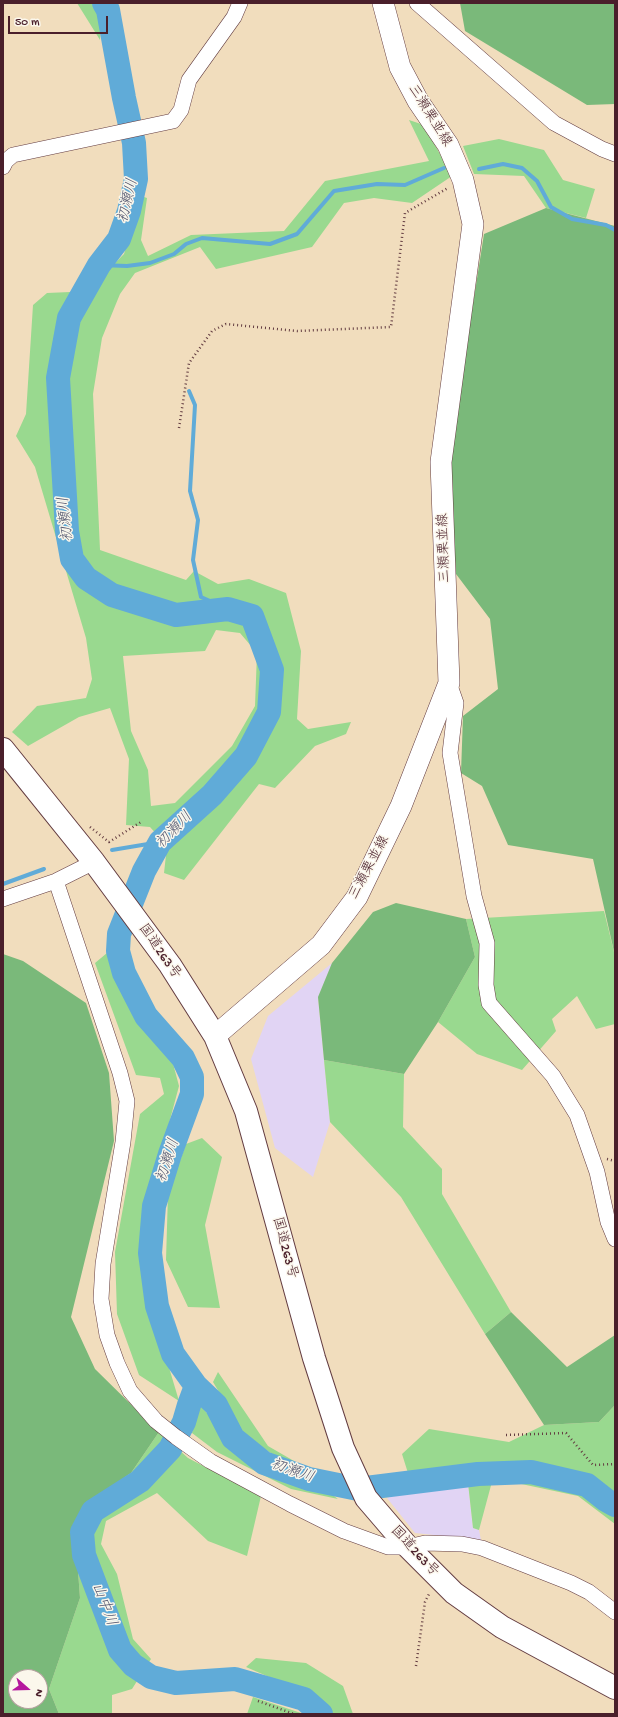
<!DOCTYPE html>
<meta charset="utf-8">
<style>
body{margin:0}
#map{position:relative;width:618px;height:1717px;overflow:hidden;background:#f1ddbd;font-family:"Gochi Hand",sans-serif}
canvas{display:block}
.frame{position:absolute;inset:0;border:4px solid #4a1f2b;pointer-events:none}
.north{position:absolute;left:8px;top:1669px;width:40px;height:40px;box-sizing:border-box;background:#fbf7ec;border:1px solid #b4a19f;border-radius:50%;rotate:110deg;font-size:11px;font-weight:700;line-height:16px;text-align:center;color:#4a1f2b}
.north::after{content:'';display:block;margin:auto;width:14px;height:18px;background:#b5179e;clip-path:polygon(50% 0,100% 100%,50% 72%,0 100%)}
.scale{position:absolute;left:8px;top:16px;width:100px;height:18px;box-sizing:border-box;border:2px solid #4a1f2b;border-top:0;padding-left:5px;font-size:12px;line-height:14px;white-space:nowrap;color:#4a1f2b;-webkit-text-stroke:3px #fbf7ec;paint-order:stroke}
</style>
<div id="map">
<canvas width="618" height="1717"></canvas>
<div class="frame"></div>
<div class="north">N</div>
<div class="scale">50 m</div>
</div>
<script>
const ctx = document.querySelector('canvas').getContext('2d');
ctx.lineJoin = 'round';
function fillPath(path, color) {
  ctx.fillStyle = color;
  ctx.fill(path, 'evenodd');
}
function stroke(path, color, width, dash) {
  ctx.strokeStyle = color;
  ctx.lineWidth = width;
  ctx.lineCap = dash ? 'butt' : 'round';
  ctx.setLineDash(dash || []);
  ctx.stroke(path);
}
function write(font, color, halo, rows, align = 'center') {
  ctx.font = font + ' "Gochi Hand","Klee One",sans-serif';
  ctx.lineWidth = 3;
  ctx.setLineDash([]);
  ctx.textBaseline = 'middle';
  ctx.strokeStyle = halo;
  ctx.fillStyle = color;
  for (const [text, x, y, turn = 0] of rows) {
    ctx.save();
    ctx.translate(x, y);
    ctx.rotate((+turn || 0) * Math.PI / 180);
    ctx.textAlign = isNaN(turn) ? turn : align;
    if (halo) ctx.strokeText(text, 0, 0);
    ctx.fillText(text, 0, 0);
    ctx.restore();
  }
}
const built = new Path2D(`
 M 332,963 L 318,998 L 330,1122 L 313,1177 L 275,1148 L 251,1059 L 268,1016 Z
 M 468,1483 L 473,1528 L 479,1530 L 481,1540 L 415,1533 L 387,1498 L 413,1489 Z`);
const green = new Path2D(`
 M 77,3 L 97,3 L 102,12 L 100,40 Z
 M 409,120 L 424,125 L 452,176 L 412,203 L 374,198 L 344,203 L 312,247 L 216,269 L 200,247 L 135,273 L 120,294 L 102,338 L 93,394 L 100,550 L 186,580 L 194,571 L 218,584 L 249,579 L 286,593 L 301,651 L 297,719 L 308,729 L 351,722 L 346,734 L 315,746 L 275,788 L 259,784 L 184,880 L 164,873 L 167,846 L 150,827 L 126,825 L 129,759 L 110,708 L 79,717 L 28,746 L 12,732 L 37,706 L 86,698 L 92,679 L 86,638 L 35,467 L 16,436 L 26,414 L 33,305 L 47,293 L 70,292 L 90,298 L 104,274 L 124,254 L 141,196 L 147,198 L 141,240 L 148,256 L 191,235 L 284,231 L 325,181 L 429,161 ZM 216,630 L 240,633 L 257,653 L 255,706 L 232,746 L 175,803 L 151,806 L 148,770 L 131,731 L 123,656 L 205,651 Z
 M 499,139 L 544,150 L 563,180 L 595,189 L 586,218 L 546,208 L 524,176 L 474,174 L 463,146 Z
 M 604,911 L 615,956 L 615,1024 L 596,1029 L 577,996 L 552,1019 L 556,1031 L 522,1070 L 477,1054 L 438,1022 L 475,957 L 466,919 Z
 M 107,953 L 137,1019 L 171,1056 L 179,1086 L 147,1206 L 145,1287 L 179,1401 L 139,1375 L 117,1314 L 115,1252 L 140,1114 L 164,1094 L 160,1078 L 136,1075 L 95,963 Z
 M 324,1060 L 404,1074 L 403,1127 L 442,1169 L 442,1194 L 511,1312 L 485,1334 L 401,1197 L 330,1122 Z
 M 202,1138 L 222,1157 L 205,1225 L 220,1308 L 188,1307 L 166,1260 L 168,1194 L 186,1144 Z
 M 218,1372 L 268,1446 L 294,1461 L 291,1466 L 246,1437 L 213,1382 Z
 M 198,1402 L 241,1455 L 290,1482 L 326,1490 L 338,1499 L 291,1489 L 217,1452 L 192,1433 Z
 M 615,1405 L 615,1524 L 578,1496 L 493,1478 L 479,1530 L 473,1528 L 468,1483 L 413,1489 L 402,1454 L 429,1429 L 509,1442 L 544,1425 L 599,1422 Z
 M 159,1432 L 188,1458 L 261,1496 L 247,1556 L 208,1541 L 157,1493 L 106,1521 L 101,1544 L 117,1574 L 133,1639 L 151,1659 L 132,1689 L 112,1695 L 112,1714 L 59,1714 L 49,1689 L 80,1598 L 75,1530 L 88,1503 L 131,1473 Z
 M 256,1658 L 306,1663 L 343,1686 L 353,1714 L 328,1714 L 306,1693 L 246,1667 Z
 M 253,1697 L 304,1714 L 247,1714 Z`);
const forest = new Path2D(`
 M 460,3 L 615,3 L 615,104 L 587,105 L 465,31 Z
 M 546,208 L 615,226 L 615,956 L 593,859 L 508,845 L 482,786 L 461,773 L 463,716 L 498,689 L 490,619 L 456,574 L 448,463 L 484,234 Z
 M 396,903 L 466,919 L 475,957 L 438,1022 L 404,1074 L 324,1060 L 318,997 L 332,963 L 373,912 Z
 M 3,954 L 23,961 L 86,1003 L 109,1073 L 114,1141 L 71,1317 L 95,1369 L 159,1432 L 131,1473 L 88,1503 L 75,1530 L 80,1598 L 49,1689 L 59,1714 L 3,1714 ZM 16,1677 L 40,1677 L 40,1701 L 16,1701 Z
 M 511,1312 L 567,1367 L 615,1335 L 615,1405 L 599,1422 L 544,1425 L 485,1334 Z`);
const stream = new Path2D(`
 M 479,169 L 503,164 L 522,168 L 537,181 L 551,207 L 572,219 L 606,225 L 615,230
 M 99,265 L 127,266 L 150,263 L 174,254 L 186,244 L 202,238 L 270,244 L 297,234 L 334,191 L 377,184 L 405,185 L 444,168
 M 189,391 L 195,405 L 190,491 L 198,520 L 193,560 L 201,597 L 228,609
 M 112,850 L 160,842
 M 3,884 L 44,869`);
const river = new Path2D(`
 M 104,3 L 108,10 L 124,98 L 134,143 L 136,179 L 129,211 L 119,239 L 99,265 L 69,318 L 58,378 L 67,531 L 72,559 L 86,578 L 112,595 L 176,615 L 228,609 L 252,616 L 272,670 L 269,712 L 246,756 L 212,795 L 160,842 L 144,871 L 119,934 L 118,951 L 124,973 L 146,1016 L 183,1058 L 192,1077 L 192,1094 L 170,1154 L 154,1206 L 150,1253 L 157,1306 L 173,1354 L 196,1386 L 216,1405 L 233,1438 L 264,1463 L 309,1479 L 358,1489 L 478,1474 L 531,1472 L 587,1485 L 606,1500 L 615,1505
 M 196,1386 L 189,1405 L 184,1422 L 170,1449 L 140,1481 L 93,1511 L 82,1532 L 84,1555 L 120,1650 L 133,1665 L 151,1677 L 176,1683 L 235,1679 L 304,1699 L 321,1714`);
const path = new Path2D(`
 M 179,428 L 189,363 L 212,331 L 226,324 L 297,331 L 391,327 L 405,213 L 448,188
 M 90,827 L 109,842 L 141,822
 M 607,1159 L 615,1161
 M 506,1435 L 566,1433 L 593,1465 L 615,1464
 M 416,1666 L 425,1602 L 430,1592
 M 258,1701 L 294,1714`);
const street = new Path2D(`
 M 417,3 L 554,123 L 602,149 L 615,154
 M 3,167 L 6,161 L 13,155 L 173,121 L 181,110 L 189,80 L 234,17 L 240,3
 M 449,683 L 456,703 L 450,753 L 474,896 L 487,943 L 486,985 L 489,1003 L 553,1076 L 577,1115 L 597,1172 L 608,1222 L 615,1239
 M 56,881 L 120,1073 L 127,1101 L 123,1142 L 103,1264 L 101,1299 L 107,1335 L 117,1363 L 130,1391 L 156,1421 L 176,1437 L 210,1461 L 290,1504 L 344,1531 L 388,1547 L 408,1547 L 425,1543 L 462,1544 L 482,1548 L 571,1583 L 589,1592 L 615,1612
 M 3,899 L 56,881 L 94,862`);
const secondary = new Path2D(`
 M 215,1036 L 321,945 L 357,897 L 401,806 L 449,683 L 441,462 L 473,224 L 463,180 L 448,145 L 418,101 L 400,67 L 383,3`);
const highway = new Path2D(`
 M 3,749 L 94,862 L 170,965 L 215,1036 L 246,1111 L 314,1358 L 343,1448 L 366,1498 L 408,1547 L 454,1593 L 502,1627 L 615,1688`);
const streetNames = [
 ["三瀬栗並線",429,116,58],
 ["三瀬栗並線",445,548,-92],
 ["三瀬栗並線",370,868,-62],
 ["国道263号",159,952,55],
 ["国道263号",284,1248,75],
 ["国道263号",414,1552,47]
];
const waterNames = [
 ["初瀬川",129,201,-77],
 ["初瀬川",67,519,-96],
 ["初瀬川",175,831,-46],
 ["初瀬川",169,1161,-72],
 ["初瀬川",292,1472,19],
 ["山中川",103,1605,69]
];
fillPath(built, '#e1d4f4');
fillPath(green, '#99d98f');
fillPath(forest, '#7ab97a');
stroke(stream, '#60abd8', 4);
stroke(river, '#60abd8', 24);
stroke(street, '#633c41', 16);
stroke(secondary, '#633c41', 22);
stroke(highway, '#633c41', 24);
stroke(path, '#633c41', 2.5, [1, 3]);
stroke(street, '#fff', 15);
stroke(secondary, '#fff', 21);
stroke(highway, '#fff', 22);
write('14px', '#4a1f2b', '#fbf7ec', streetNames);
write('italic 15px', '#535770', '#fbf7ec', waterNames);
</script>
